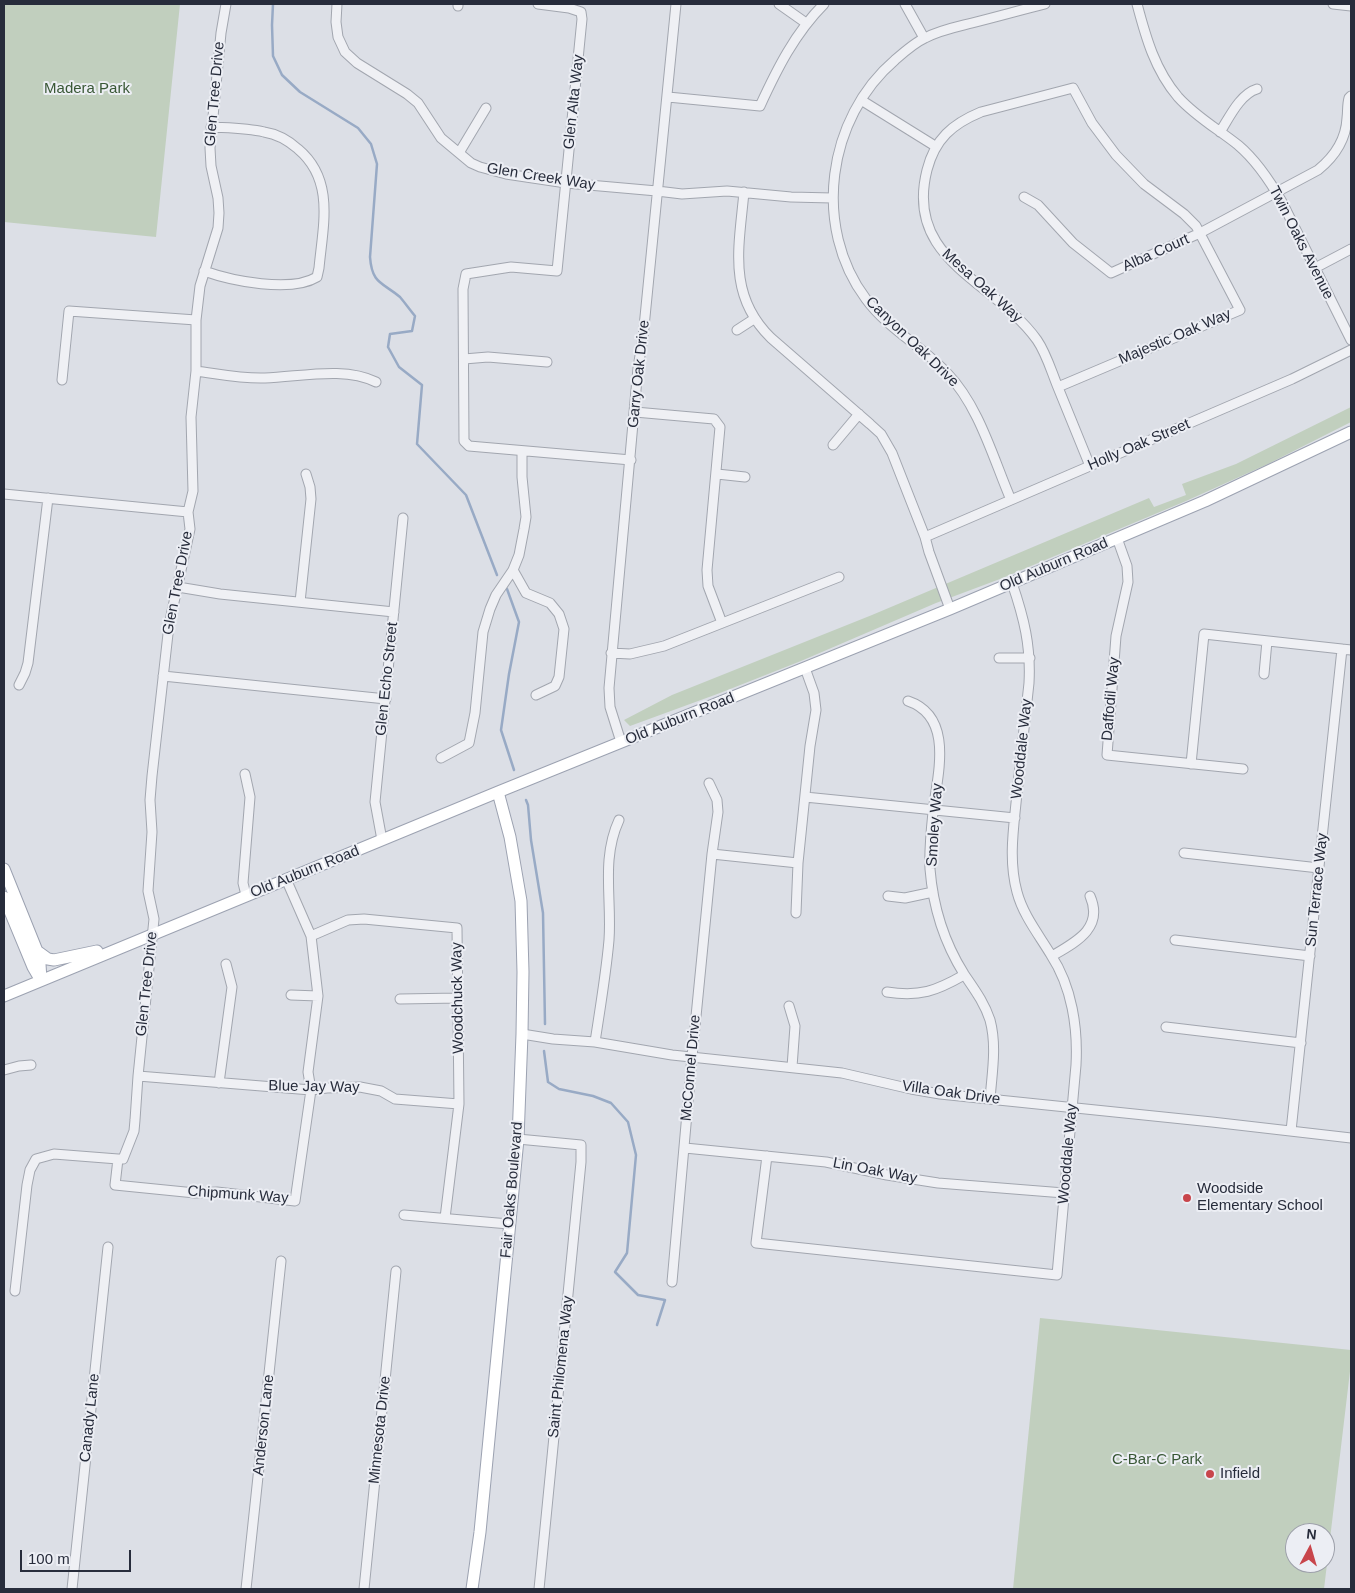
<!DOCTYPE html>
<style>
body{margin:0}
#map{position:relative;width:1355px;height:1593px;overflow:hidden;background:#dcdfe6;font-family:Arial,sans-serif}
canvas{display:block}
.frame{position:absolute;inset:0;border:5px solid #272c3b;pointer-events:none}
.north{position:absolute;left:1285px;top:1523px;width:50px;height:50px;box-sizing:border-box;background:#eceef4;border:1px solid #9da0aa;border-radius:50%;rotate:6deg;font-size:14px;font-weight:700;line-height:20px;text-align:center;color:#272c3b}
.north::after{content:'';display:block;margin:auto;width:18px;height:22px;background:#c8454b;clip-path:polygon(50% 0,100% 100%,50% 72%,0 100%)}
.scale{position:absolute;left:20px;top:1550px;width:111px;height:22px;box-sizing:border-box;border:2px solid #272c3b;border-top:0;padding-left:6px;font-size:15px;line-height:18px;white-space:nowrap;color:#272c3b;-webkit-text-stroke:4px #eceef4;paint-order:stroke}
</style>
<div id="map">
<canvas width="1355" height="1593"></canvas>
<div class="frame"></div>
<div class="north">N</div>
<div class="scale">100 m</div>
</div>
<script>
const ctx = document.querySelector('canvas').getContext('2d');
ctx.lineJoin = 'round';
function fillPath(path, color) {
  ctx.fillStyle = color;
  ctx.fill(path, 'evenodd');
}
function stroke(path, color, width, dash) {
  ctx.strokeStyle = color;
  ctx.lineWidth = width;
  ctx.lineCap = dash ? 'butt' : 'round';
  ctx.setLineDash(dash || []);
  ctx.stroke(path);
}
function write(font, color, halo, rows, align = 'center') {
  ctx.font = font + ' Arial,sans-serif';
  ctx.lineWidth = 4;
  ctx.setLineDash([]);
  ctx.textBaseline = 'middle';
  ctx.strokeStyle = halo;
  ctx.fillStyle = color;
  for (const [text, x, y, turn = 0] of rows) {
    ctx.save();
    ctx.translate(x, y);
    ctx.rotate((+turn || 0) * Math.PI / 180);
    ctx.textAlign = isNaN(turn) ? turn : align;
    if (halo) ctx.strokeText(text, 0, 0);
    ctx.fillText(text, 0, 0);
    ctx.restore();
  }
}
const green = new Path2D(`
 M 4,4 L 180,4 L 156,237 L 4,222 Z
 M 1351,407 L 1351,422 L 1268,464 L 1186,501 L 1000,579 L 936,603 L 801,661 L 720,693 L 630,726 L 624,720 L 672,695 L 872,615 L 1149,498 L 1154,507 L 1186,495 L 1182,484 L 1236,464 Z
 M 1040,1318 L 1351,1350 L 1351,1363 L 1324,1589 L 1013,1589 ZM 1295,1533 L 1325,1533 L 1325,1563 L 1295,1563 Z`);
const stream = new Path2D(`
 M 273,4 L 272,25 L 273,56 L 282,75 L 300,92 L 358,128 L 371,144 L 377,164 L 370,257 C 372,284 382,282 400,297 C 405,303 410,310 415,316 L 412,331 L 390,334 L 388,347 L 399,367 L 422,385 L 417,444 L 466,495 L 497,575
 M 507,589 L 519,622 L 509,674 L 501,730 L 514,770
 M 526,800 L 528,805 L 531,840 L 543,913 L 545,1024
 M 544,1051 L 548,1082 L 559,1089 L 593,1096 L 611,1103 L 628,1122 L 636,1155 L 627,1253 L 615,1272 L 638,1295 L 665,1300 L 657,1325`);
const minor = new Path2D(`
 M 337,4 L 336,22 L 338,37 L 345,52 L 357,63 L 407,94 L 418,103 L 441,138 L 471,163 L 480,167 L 506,174 L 566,183 L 657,191 L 682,194 L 727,191 L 791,197 L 832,198
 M 538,4 L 569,8 L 581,12 L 582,19 L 557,271 L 511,267 L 466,274 L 463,289 L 464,441 L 469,446 L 631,460
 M 779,4 L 806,23
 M 905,4 L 924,38
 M 1137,4 C 1146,38 1155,70 1178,97 C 1196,117 1218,129 1238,145 C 1257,161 1270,181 1282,202 L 1351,340
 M 1333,4 L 1351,6
 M 458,6 L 458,4
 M 668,97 L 760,106 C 777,69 795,33 824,4
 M 861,100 L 935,146
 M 1220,132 C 1229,118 1240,94 1257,89
 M 459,153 L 486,108
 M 744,192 C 739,247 727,295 771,338 L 870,424 L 881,434 L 892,453 L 925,537 L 929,552 L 950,609
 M 1024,197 L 1038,205 L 1073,243 L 1111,273 L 1200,233 L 1318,170 C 1334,157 1346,139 1347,118 C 1348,111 1347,105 1349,98 L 1351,96
 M 1315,268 L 1351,249
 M 204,271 C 232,281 291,293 317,277 L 319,268 C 323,225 335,180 298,149 C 289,141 277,134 264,132 C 247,128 228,128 211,127
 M 737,330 L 754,319
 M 464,359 L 488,357 L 547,362
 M 196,371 C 219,374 242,379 265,378 C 300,377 344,366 376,382
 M 62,380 L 69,311 L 196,320
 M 1058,387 L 1240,310 L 1196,226 L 1184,214 L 1144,184 L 1116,155 L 1092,123 L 1073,88 L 981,112 C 952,124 935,139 927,170 C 904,261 994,280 1037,340 C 1046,353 1051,370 1057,385 C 1068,412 1079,439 1090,466
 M 635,412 L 714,419 L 720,427 L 707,570 L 708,586 L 722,623
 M 833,445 L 859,414
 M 717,474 L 745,477
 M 4,494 L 188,512
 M 1011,500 C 993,458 979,406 947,373 C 922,346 888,329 866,299 C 812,227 827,118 895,60 C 904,52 914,43 925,38 C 940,30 956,27 972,23 C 996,17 1021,10 1045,4
 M 925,537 L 1292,379 L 1351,350
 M 1117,538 L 1127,566 L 1128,582 L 1116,636 L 1107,755 L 1243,769
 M 513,570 L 526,593 L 550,603 L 559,614 L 564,629 L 559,677 L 555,686 L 536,695
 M 178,587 L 220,594 L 394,612
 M 300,602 L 311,499 L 310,487 L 306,474
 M 611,653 L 630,654 L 664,646 L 839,577
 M 999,658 L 1030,658
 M 1264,674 L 1267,641
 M 163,676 L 386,699
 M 19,685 L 25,673 L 28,663 L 48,498
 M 908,701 C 955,717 937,776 933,812 C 931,831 929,850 930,869 C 933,907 944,942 964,974 C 974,989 984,1002 990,1020 C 997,1046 992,1073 990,1099
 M 621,742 L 610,707 L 609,688 L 638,368 L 643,337 L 676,4
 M 441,758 L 469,743 L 475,713 L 483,632 L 490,609 L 496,595 L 513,570 L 519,555 L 524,529 L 526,517 L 522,477 L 522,451
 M 1191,764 L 1204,634 L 1351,650
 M 245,774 L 250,797 L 243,883 L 246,895
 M 805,797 L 1015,818
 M 382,840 L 375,802 L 403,518
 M 1184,853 L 1319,868
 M 712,854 L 798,863
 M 888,896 L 905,898 L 933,892
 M 796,913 L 798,863 L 810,746 L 816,710 L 814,693 L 805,668
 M 311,936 L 348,920 L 364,919 L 457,928 L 459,1104 L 445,1218
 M 1175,940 L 1310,956
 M 1052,956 C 1076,942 1104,928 1090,896
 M 887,992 C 920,997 936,991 964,975
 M 291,995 L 318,996
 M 400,999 L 458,998
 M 789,1006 L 795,1026 L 792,1067
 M 1166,1027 L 1301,1043
 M 522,1034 L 553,1039 L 595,1042 L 672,1055 L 842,1073 L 911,1089 L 940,1094 L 1212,1122 L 1351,1138
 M 595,1042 C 600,1009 606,974 609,940 C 612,899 601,859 619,820
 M 4,1070 L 19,1066 L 31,1065
 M 138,1076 L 311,1090 L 327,1088 L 360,1087 L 381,1091 L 395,1099 L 459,1104
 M 219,1083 L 232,987 L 226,964
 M 1291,1131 L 1342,649
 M 518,1139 L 581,1145 L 581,1162 L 539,1589
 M 685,1148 L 826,1162 L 887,1175 L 938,1183 L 1064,1193
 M 767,1156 L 756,1243 L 1057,1275 L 1076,1065 C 1078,1028 1072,987 1051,955 C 1039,935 1023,915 1017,892 C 1008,859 1014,826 1017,793 C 1021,756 1025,719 1029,683 C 1031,646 1024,618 1012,583
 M 118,1159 L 123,1159 L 134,1131 L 135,1120 L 138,1076 L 154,919 L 148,891 L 152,832 L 150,800 L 152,776 L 169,625 L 190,529 L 188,512 L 193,491 L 191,417 L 196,371 L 196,320 L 200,286 L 218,228 L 219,213 L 218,198 L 211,166 L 210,148 L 221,33 L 226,4
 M 118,1159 L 115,1185 L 195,1193 L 217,1192 L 295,1201 L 311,1090 L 308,1072 L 318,996 L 311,936 L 286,879
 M 404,1215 L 509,1224
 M 672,1282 L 692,1057 L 712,854 L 718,812 L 717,800 L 709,783
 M 15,1291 L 27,1185 L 30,1170 L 36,1159 L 54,1154 L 118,1159
 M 72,1589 L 108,1247
 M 246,1589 L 281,1261
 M 364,1589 L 396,1271`);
const major = new Path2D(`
 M 4,869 L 37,951 L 40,964 L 41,980
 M 4,897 L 33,967 L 40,979
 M 37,951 L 48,959 L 54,960 L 97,951
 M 4,996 L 498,792 L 950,609 L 1205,501 L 1351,432
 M 472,1589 L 480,1532 L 518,1139 L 522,1034 L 523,972 L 521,901 L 510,837 L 498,792`);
const markers = [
 [1187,1198,5,"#c8454b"],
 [1210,1474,5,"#c8454b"]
];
const parkNames = [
 ["Madera Park",87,89],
 ["C-Bar-C Park",1157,1460]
];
const streetNames = [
 ["Glen Tree Drive",215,94,-85],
 ["Glen Alta Way",574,102,-84],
 ["Glen Creek Way",541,177,9],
 ["Twin Oaks Avenue",1301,243,63],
 ["Alba Court",1156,253,-24],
 ["Mesa Oak Way",982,286,42],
 ["Majestic Oak Way",1175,337,-23],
 ["Canyon Oak Drive",912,342,44],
 ["Garry Oak Drive",639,374,-84],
 ["Holly Oak Street",1139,445,-23],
 ["Old Auburn Road",1054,565,-23],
 ["Glen Tree Drive",178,583,-79],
 ["Glen Echo Street",387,679,-84],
 ["Daffodil Way",1111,699,-85],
 ["Old Auburn Road",680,719,-22],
 ["Wooddale Way",1022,749,-84],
 ["Smoley Way",935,825,-86],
 ["Old Auburn Road",305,872,-22],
 ["Sun Terrace Way",1317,890,-84],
 ["Glen Tree Drive",147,984,-84],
 ["Woodchuck Way",458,998,-91],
 ["McConnel Drive",691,1068,-85],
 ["Blue Jay Way",314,1087,1],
 ["Villa Oak Drive",951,1093,8],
 ["Wooddale Way",1068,1154,-85],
 ["Lin Oak Way",875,1171,11],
 ["Fair Oaks Boulevard",512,1190,-85],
 ["Chipmunk Way",238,1195,4],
 ["Saint Philomena Way",561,1367,-84],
 ["Canady Lane",90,1418,-84],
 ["Anderson Lane",264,1425,-84],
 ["Minnesota Drive",380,1430,-84]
];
const poiNames = [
 ["Woodside",1197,1189],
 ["Elementary School",1197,1206],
 ["Infield",1220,1474]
];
fillPath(green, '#c1cfbe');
stroke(stream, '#98aac5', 2.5);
stroke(minor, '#a2a6af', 11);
stroke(major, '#9ca2b1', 13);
stroke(minor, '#eff0f4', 9);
stroke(major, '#fff', 11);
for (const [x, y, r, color] of markers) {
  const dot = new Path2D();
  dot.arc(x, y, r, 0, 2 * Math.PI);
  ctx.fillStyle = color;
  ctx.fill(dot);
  stroke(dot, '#eceef4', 2);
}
write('15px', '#385735', '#eceef4', parkNames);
write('15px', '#272c3b', '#eceef4', streetNames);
write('15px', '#272c3b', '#eceef4', poiNames, 'left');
</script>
